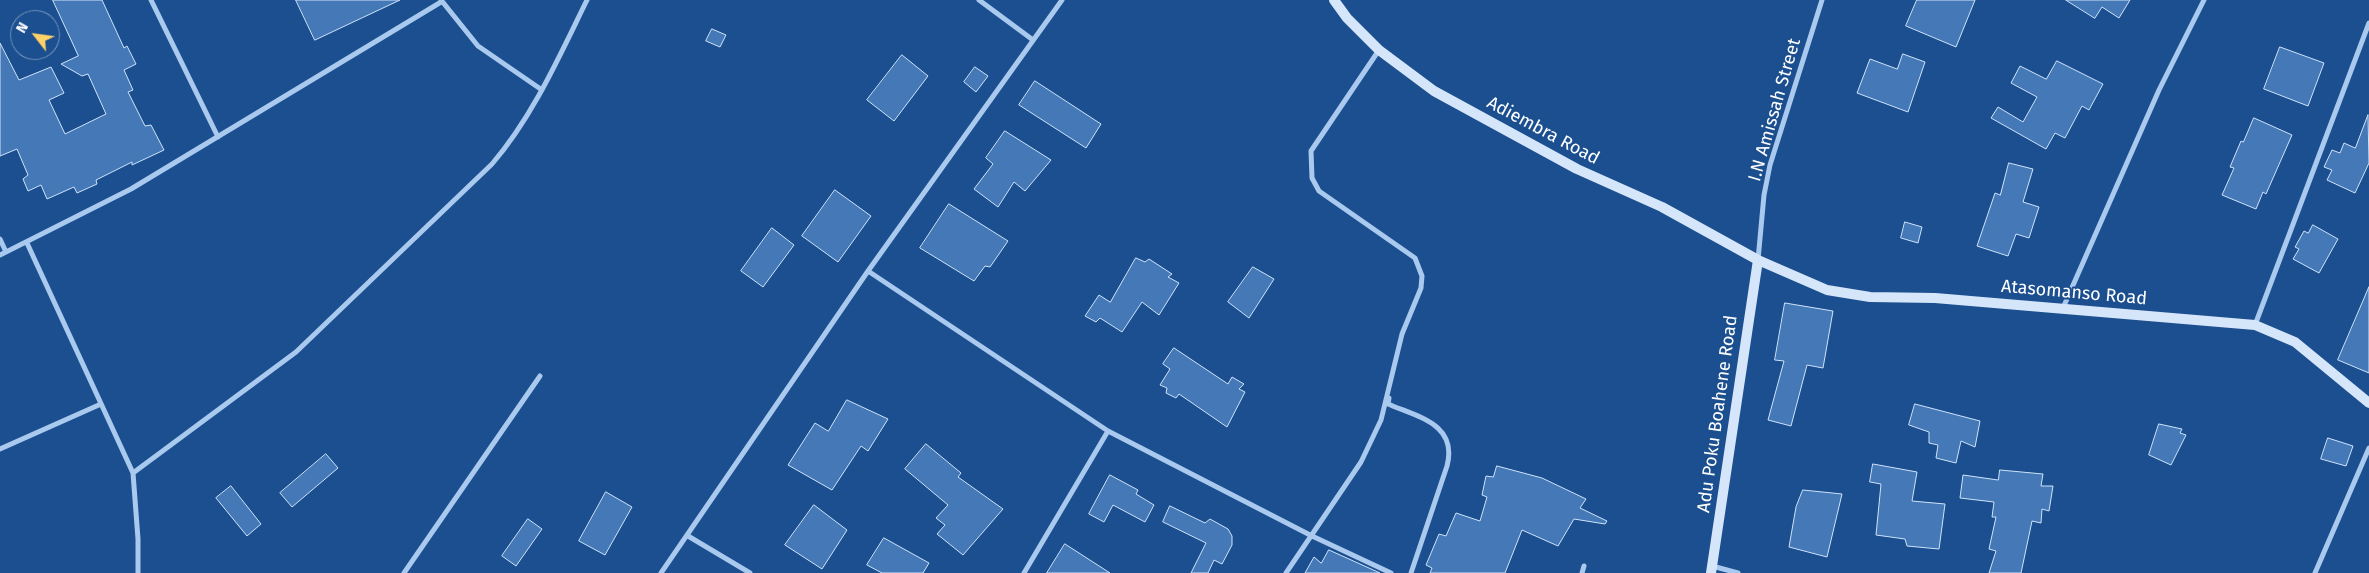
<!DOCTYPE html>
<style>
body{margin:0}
#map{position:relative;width:2369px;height:573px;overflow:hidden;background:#1b4f8f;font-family:"Fira Sans",sans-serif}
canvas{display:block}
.north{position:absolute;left:10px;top:10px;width:50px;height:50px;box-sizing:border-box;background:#1b4f8f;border:1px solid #7695bc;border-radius:50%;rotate:300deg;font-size:14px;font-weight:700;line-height:20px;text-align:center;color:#fff}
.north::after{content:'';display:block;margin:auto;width:18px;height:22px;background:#ffd166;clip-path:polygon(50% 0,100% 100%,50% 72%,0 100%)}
</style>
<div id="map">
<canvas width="2369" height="573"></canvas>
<div class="north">N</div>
</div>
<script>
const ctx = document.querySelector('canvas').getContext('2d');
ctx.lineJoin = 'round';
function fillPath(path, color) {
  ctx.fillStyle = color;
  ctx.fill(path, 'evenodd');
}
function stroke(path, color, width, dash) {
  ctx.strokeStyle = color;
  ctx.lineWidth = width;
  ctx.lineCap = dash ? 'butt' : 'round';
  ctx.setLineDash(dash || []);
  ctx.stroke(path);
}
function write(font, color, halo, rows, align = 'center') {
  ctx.font = font + ' "Fira Sans",sans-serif';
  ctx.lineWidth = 4;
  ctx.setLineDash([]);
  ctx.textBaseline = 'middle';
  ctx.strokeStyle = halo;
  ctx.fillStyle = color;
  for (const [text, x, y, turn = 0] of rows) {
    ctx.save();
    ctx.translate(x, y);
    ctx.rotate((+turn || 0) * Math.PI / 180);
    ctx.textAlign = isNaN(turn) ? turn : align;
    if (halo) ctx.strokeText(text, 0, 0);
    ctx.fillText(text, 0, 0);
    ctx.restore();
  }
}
const building = new Path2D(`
 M 53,0 L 102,0 L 124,48 L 127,46 L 136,64 L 124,70 L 133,90 L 128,92 L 145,126 L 151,125 L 164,150 L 132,165 L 132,162 L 96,180 L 97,184 L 77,193 L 74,187 L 47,199 L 41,185 L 28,191 L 23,179 L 28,175 L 17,149 L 0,156 L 0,43 L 19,80 L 51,67 L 64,93 L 49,100 L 65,134 L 106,114 L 88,74 L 82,76 L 61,64 L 78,56 Z
 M 296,0 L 400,0 L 315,40 Z
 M 1917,0 L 1975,0 L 1956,47 L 1906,26 Z
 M 2066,0 L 2130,0 L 2119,18 L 2102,7 L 2095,18 Z
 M 712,29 L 726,35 L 720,47 L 706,41 Z
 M 2280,47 L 2324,63 L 2308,106 L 2264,89 Z
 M 1903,54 L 1925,62 L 1908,112 L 1857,93 L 1870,59 L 1897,69 Z
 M 902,55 L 928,76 L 894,121 L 867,100 Z
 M 2057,61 L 2103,84 L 2089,110 L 2082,106 L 2065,138 L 2055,133 L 2046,149 L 1991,118 L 1998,107 L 2023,122 L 2037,97 L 2011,83 L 2020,66 L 2046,79 Z
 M 975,67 L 988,76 L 976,92 L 964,82 Z
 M 1035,81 L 1101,124 L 1086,148 L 1019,105 Z
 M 2368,115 L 2369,163 L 2355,193 L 2327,180 L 2332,170 L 2324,167 L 2332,150 L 2340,153 L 2344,143 L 2355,148 Z
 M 2254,118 L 2292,135 L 2266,194 L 2263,192 L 2256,209 L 2222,195 L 2234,168 L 2230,167 L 2241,141 L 2243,142 Z
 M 1005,131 L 1051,160 L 1025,191 L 1014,182 L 998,207 L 974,189 L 993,164 L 986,158 Z
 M 2009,163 L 2033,169 L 2023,202 L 2039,207 L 2029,238 L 2016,234 L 2008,256 L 1977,246 L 1995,193 L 2000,195 Z
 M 835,190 L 871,216 L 838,262 L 802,236 Z
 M 949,204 L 1008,241 L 990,267 L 985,266 L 974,281 L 920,248 Z
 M 1905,222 L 1922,227 L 1918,243 L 1901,238 Z
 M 2313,225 L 2338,239 L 2319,273 L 2293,259 L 2299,249 L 2295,247 L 2304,231 L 2308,233 Z
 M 772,228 L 794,245 L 763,287 L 741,271 Z
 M 1136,258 L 1145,262 L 1149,259 L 1172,274 L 1168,277 L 1179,283 L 1159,315 L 1142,302 L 1122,332 L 1100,318 L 1096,322 L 1085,316 L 1099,295 L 1110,302 Z
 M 1253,267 L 1274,279 L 1249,318 L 1228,302 Z
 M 2369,287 L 2369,373 L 2338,360 Z
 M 1785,303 L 1833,311 L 1823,368 L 1807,365 L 1791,426 L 1768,420 L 1784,361 L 1775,360 Z
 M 1174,348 L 1228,384 L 1232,377 L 1244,384 L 1239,389 L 1245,392 L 1227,427 L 1179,394 L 1176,398 L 1166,393 L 1167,388 L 1160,385 L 1170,369 L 1163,364 Z
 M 847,400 L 888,419 L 868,451 L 861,446 L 832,490 L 788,465 L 815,423 L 828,431 Z
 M 1915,404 L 1980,421 L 1975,447 L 1961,441 L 1956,463 L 1936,458 L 1938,445 L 1929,443 L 1929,432 L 1909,425 Z
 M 2159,424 L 2182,429 L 2180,433 L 2186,435 L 2171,465 L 2149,455 Z
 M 2328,438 L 2353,446 L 2346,466 L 2321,459 Z
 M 926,444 L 961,473 L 958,477 L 1003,509 L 963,555 L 937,534 L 945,525 L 936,518 L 948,505 L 905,469 Z
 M 326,454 L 338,468 L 292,507 L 280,493 Z
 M 1873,464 L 1917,472 L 1912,501 L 1945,504 L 1939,549 L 1907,546 L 1905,539 L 1876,535 L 1881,484 L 1870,482 Z
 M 1497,466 L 1542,478 L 1586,499 L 1580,508 L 1607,521 L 1605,524 L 1574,519 L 1558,546 L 1522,530 L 1505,573 L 1430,573 L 1432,568 L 1426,565 L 1439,534 L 1446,536 L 1456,513 L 1480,521 L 1487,497 L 1482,495 L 1486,476 L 1493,477 Z
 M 2000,470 L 2043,474 L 2041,486 L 2053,486 L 2049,511 L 2042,509 L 2041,523 L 2032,521 L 2021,573 L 1989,573 L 1996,551 L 1989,549 L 1996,517 L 1992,517 L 1994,502 L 1960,498 L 1963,475 L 1998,480 Z
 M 1110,475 L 1138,490 L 1136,494 L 1154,505 L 1145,522 L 1113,505 L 1104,522 L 1089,514 Z
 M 231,486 L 261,524 L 247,536 L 216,498 Z
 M 1803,490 L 1842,494 L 1827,557 L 1789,547 L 1796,507 Z
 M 606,492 L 632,507 L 605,555 L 579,541 Z
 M 814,505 L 847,530 L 822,569 L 785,545 Z
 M 1170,506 L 1205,523 L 1210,519 L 1228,529 L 1232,536 L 1232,545 L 1222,564 L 1214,560 L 1208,573 L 1191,573 L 1206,543 L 1163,522 Z
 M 528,519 L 542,529 L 516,566 L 502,556 Z
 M 884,538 L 929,563 L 923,573 L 882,573 L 867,565 Z
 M 1065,544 L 1110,573 L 1047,573 Z
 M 1329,550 L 1380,573 L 1305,573 L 1314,557 L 1321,563 Z`);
const street = new Path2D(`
 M 151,0 L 218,137
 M 441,0 L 478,46 L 542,90
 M 979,0 L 1033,40
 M 0,239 L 6,252
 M 27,243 L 133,473 L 138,539 L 138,573
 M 0,255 L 131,189 L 441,2
 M 1758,260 L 1764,195 L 1770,165 L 1822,0
 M 868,271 L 1108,431 L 1312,536 L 1391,573
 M 2063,308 L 2159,90 L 2204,0
 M 2255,325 L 2369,23
 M 1389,398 L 1388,404 C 1418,417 1458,424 1447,466 L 1411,573
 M 0,449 L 101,404
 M 133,473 L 296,352 L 492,164 C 533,116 559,57 587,0
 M 688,536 L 750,573
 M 1712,566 L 1738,573
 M 404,573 L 540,376
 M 661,573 L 868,271 L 1062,0
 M 1024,573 L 1108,431
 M 1286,573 L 1361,462 L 1381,420 L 1402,334 L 1421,288 L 1422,276 L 1415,258 L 1319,191 L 1312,178 L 1311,151 L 1379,50
 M 1582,573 L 1584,566
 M 2315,573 L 2369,448`);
const secondary = new Path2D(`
 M 1334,0 L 1347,18 L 1379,50 L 1434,91 L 1577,169 L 1662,207 L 1758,260 L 1827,290 L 1870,297 L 1935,298 L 2255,325 L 2295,342 L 2369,403
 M 1711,573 L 1758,260`);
const streetNames = [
 ["I.N Amissah Street",1775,110,-74],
 ["Adiembra Road",1543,131,28],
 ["Atasomanso Road",2074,293,5],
 ["Adu Poku Boahene Road",1718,414,-82]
];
fillPath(building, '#4478b7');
stroke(building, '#cfe3fa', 1);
stroke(street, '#a9c9ee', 5);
stroke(secondary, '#d6e6fa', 10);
write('18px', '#fff', '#1b4f8f', streetNames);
</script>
